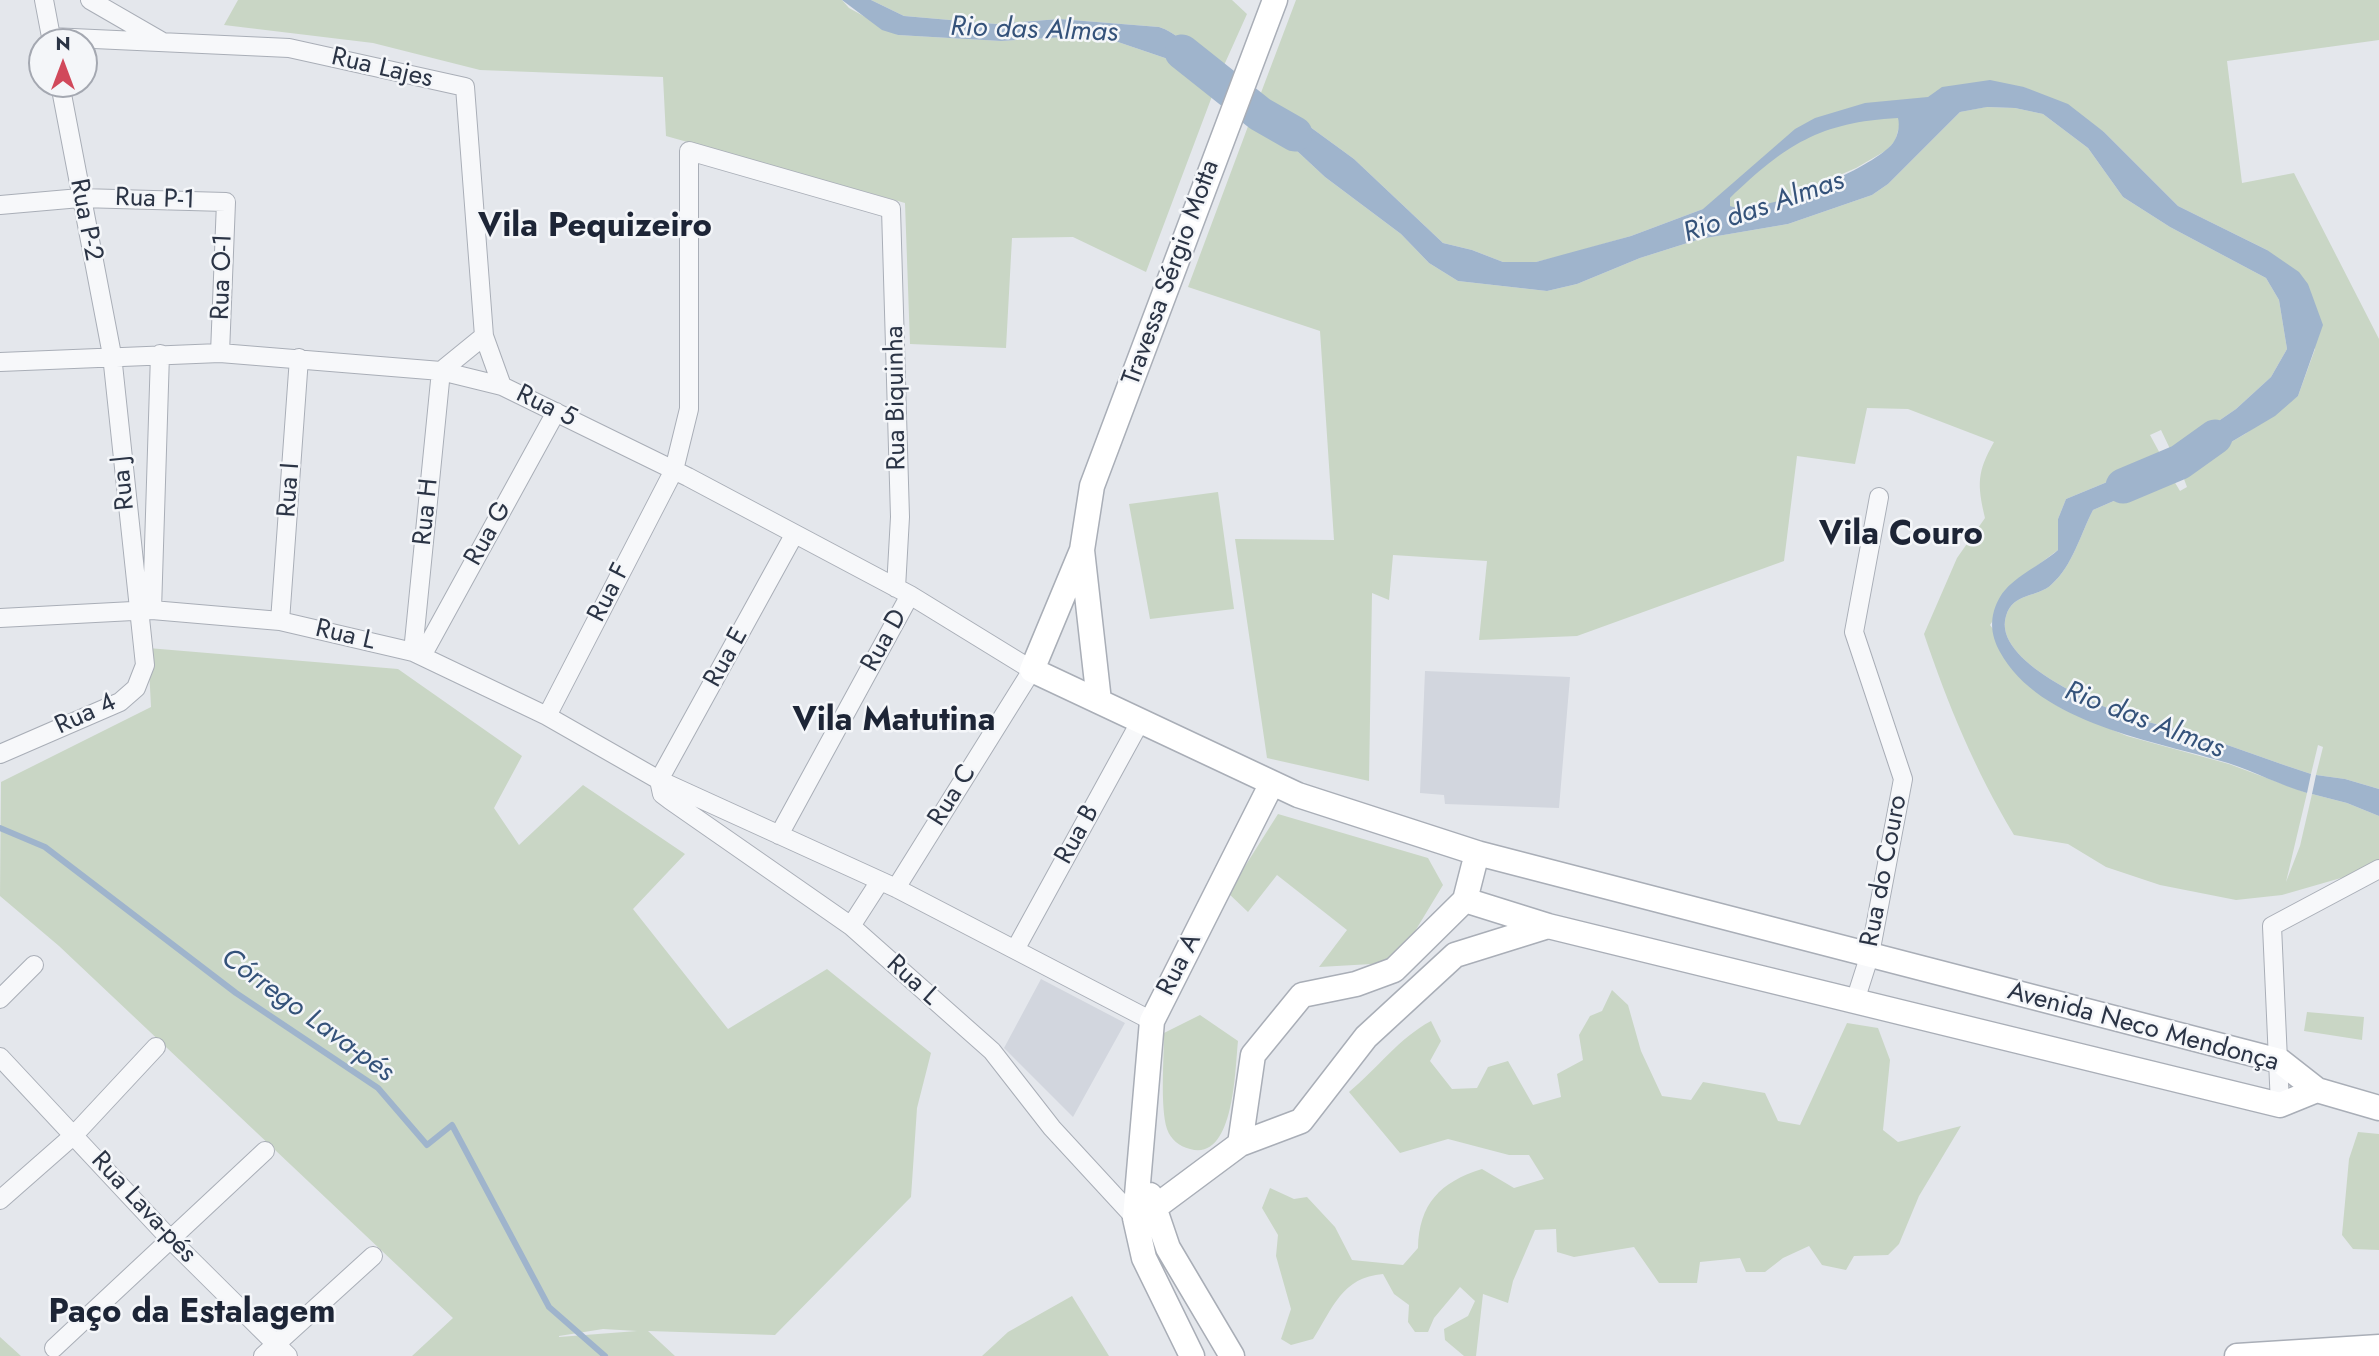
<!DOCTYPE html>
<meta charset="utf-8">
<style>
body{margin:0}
#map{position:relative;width:2379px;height:1356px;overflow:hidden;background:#e4e7ec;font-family:Jost,sans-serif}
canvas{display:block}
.north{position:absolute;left:28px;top:28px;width:70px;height:70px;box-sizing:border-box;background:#f4f6f9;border:2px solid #a4a8b1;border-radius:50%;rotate:0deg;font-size:19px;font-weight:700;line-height:28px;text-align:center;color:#2b3445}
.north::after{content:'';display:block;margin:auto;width:24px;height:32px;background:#d1495b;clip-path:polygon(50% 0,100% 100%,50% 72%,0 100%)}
</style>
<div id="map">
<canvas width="2379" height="1356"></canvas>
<div class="north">N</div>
</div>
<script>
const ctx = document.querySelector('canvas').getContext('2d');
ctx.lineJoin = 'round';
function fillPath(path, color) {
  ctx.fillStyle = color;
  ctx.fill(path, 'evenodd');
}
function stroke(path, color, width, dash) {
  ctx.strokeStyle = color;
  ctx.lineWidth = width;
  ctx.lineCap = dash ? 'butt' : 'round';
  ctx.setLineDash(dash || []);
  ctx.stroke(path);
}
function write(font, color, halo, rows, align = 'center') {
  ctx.font = font + ' Jost,sans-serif';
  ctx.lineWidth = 5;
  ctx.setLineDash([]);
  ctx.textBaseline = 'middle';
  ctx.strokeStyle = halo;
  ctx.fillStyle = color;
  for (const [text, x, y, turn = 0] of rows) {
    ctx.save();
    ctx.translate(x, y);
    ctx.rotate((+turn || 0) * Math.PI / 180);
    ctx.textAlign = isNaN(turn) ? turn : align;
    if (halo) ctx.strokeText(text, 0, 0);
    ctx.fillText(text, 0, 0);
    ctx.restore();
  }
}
const built = new Path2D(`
 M 1425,671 L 1570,677 L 1559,808 L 1445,804 L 1444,795 L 1420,793 Z
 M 1041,979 L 1125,1023 L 1073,1117 L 1004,1048 Z`);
const green = new Path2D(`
 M 238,0 L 842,0 L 849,8 L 898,35 L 1001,41 L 1064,37 L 1118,42 L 1168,59 L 1214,91 L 1146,272 L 1073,237 L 1012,238 L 1006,348 L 910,344 L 905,203 L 666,136 L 663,77 L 480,70 L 373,43 L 224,25 Z
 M 871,0 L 1232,0 L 1247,14 L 1221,72 C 1212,61 1172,30 1159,27 L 1059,19 L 996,24 L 904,16 Z
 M 1296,0 L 2379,0 L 2379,40 L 2227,61 L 2242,183 L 2294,173 L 2379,339 L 2379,789 L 2345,779 L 2316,775 L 2323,747 L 2318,745 L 2311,774 C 2276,763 2241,749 2206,738 C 2181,729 2154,725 2129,716 C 2096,705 1992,661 2006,616 C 2013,592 2038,598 2052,584 C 2073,565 2080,535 2093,510 L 2171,476 L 2180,491 L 2187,487 L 2181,471 L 2245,434 L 2298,396 L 2315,349 L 2267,250 L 2178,206 L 2104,132 L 2024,87 L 1900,124 L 1895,141 L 1887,150 L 1856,168 L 1775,203 L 1740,209 L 1703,209 L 1631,236 L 1565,255 L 1536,262 L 1503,262 L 1472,250 L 1443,243 L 1354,159 L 1291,113 L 1259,98 Z
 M 1986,107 L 2015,108 L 2043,114 L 2088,148 L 2123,197 L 2170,227 L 2266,278 L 2279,300 L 2287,349 L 2271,377 L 2236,409 L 2172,453 L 2161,430 L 2150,435 L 2163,459 L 2066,499 L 2058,519 L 2058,550 L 2022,577 L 1990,625 L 2043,696 L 2061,708 L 2127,736 L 2229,764 L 2307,793 L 2286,882 L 2300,846 L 2312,794 L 2347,803 L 2379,816 L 2379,867 L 2282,895 L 2236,900 L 2160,885 L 2106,867 L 2068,844 L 2014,835 C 1975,770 1948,705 1924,634 L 1957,558 L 1985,518 C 1977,484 1977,472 1994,442 L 1908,409 L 1867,408 L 1855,464 L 1797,456 L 1784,561 L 1577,636 L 1479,640 L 1487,561 L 1393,555 L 1389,600 L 1372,593 L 1369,781 L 1267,758 L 1235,539 L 1334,540 L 1320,331 L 1188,287 L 1250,121 L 1296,150 L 1325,177 L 1401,234 L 1429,263 L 1458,281 L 1547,291 L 1577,284 L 1640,258 L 1700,239 L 1788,224 L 1872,195 L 1888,184 L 1960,112 Z
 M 1218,492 L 1234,609 L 1150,619 L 1129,504 Z
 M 148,648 L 398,669 L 522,756 L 494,808 L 519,845 L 583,785 L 685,854 L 633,909 L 728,1029 L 827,969 L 931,1053 L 917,1108 L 911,1197 L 775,1335 L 648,1331 L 675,1356 L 412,1356 L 453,1318 L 59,946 L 0,896 L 1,782 L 151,707 ZM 603,1329 L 637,1331 L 559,1337 L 559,1336 Z
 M 1278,814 L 1428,858 L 1443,885 L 1400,956 L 1372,964 L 1319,967 L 1347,930 L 1277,875 L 1248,912 L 1228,893 Z
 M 1612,990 L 1628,1005 L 1641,1051 L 1662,1096 L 1691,1100 L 1703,1082 L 1765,1093 L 1778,1121 L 1800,1125 L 1847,1023 L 1878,1028 L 1890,1060 L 1883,1130 L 1898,1142 L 1961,1126 L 1919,1196 L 1899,1244 L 1888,1255 L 1854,1256 L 1846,1270 L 1822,1265 L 1809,1246 L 1783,1258 L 1765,1272 L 1746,1272 L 1740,1258 L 1700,1262 L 1697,1283 L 1659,1283 L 1634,1247 L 1574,1257 L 1557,1252 L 1556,1229 L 1535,1230 L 1513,1281 L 1508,1303 L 1483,1294 L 1476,1356 L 1464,1356 L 1445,1340 L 1444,1329 L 1468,1316 L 1475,1301 L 1460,1287 L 1434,1318 L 1428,1332 L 1415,1332 L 1408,1322 L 1409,1305 L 1394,1294 L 1383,1274 C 1342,1277 1333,1308 1313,1339 L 1291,1345 L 1281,1339 L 1291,1309 L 1276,1256 L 1278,1235 L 1262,1208 L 1270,1188 L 1294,1199 L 1307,1197 L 1335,1227 L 1352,1260 L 1403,1265 L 1418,1248 C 1419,1204 1440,1182 1482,1169 L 1514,1188 L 1544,1179 L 1529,1155 L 1509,1155 L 1448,1139 L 1400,1153 L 1349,1092 C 1377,1069 1399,1038 1431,1021 L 1441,1041 L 1430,1061 L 1452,1089 L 1477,1088 L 1488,1067 L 1508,1061 L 1533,1105 L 1561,1097 L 1557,1074 L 1583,1060 L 1579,1035 L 1590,1016 L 1602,1011 Z
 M 2307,1012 L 2364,1017 L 2362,1040 L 2304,1031 Z
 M 1200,1015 L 1238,1041 C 1235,1067 1235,1162 1190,1149 C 1179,1146 1171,1140 1167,1129 C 1160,1107 1164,1057 1164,1033 Z
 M 2358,1132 L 2379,1134 L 2379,1250 L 2353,1249 L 2342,1235 L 2349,1159 Z
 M 1072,1296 L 1109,1356 L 982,1356 L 1008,1332 Z
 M 0,1337 L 21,1356 L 0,1356 Z`);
const water = new Path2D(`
 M 842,0 L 871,0 L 904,16 L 996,24 L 1059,19 L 1159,27 C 1172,30 1212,61 1221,72 L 1214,91 L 1168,59 L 1118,42 L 1064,37 L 1001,41 L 898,35 L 882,30 Z
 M 1990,80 L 2024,87 L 2068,104 L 2104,132 L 2178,206 L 2267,250 L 2299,272 L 2308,284 L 2323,325 L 2298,396 L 2275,416 L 2179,473 L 2172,453 L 2236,409 L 2271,377 L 2287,349 L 2279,300 L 2266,278 L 2170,227 L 2123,197 L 2088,148 L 2043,114 L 2015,108 L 1987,107 L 1960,112 L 1888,184 L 1872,195 L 1788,224 L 1700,239 L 1640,258 L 1577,284 L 1547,291 L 1458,281 L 1429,263 L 1401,234 L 1325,177 L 1296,150 L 1250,121 L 1258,98 L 1291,113 L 1354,159 L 1443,243 L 1472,250 L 1503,262 L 1536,262 L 1631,236 L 1703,209 L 1795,129 L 1815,118 L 1865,103 L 1928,97 L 1942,87 ZM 1898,118 C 1900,126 1898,136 1893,143 C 1874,168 1759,217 1730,206 L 1730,198 C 1785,145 1820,122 1898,118 Z
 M 2163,459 L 2171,476 L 2093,510 C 2080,535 2073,565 2052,584 C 2038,598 2013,592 2006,616 C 1992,661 2096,705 2129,716 C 2154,725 2181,729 2206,738 C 2241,749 2276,763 2311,774 L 2307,793 C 2280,785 2255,772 2228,763 C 2156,741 2039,724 2000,652 C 1990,634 1989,616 2000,597 C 2012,577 2040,566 2058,550 L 2058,519 L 2066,499 Z
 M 2316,775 L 2345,779 L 2379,789 L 2379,816 L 2347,803 L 2312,794 Z`);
const stream = new Path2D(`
 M 0,828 L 45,847 L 236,993 L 378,1088 L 427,1145 L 452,1125 L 549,1307 L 605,1356`);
const river = new Path2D(`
 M 1182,52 L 1260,114 L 1295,134
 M 2123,486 L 2180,462 L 2215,437`);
const street = new Path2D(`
 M 44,0 L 52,42
 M 90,0 L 161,41
 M 51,37 L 289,48 L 465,87 L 484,336 L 502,386
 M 0,205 L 80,198 L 226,202 L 220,353
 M 0,362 L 220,353 L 441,371 L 502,386 L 688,477 L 910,595 L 1032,670 L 896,888
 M 152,610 L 160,354
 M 0,618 L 152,610 L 280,621 L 413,652 L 547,716 L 659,780 L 896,888 L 1152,1021
 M 280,621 L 299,358
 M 413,652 L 441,371 L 484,336
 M 422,656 L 556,412
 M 547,716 L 674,470 L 689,409 L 689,151 L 891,209 L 900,517 L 896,588
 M 0,754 L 120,702 L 136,688 L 145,665 L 112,355 L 60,84
 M 659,780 L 662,794 L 670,800 L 851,926 L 992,1051 L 1052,1128 L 1135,1218
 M 659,780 L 794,535
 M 779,835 L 910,595
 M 851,926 L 880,881
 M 1016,948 L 1140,722
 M 0,999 L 34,965
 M 1855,1001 L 1870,954 L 1903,779 L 1854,632 L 1879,497
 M 0,1057 L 171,1240 L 288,1356
 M 2280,1105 L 2272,926 L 2379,869
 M 0,1200 L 74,1135 L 156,1047
 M 54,1348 L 265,1151
 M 263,1356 L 373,1256`);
const secondary = new Path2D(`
 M 1082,550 L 1032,670 L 1298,795 L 1477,853 L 2280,1061 L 2317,1090 L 2379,1108
 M 1099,701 L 1082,550 L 1092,486 L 1275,0
 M 1465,900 L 1548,926 L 2280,1105 L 2317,1090
 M 1240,1144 L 1253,1055 L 1302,995 L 1356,984 L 1394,970 L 1465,900 L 1477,853
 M 1150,1195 L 1168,1248 L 1232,1356
 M 1135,1218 L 1154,1208 L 1240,1144 L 1301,1121 L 1366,1037 L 1455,955 L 1548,926
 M 1192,1356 L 1144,1258 L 1135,1218 L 1152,1021 L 1272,783
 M 2237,1356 L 2379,1347`);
const streetNames = [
 ["Rua Lajes",382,69,13],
 ["Rua P-1",155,200,2],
 ["Rua P-2",85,220,79],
 ["Travessa Sérgio Motta",1172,273,-70],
 ["Rua O-1",223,277,-88],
 ["Rua Biquinha",897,398,-91],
 ["Rua 5",546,407,26],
 ["Rua J",124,483,-96],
 ["Rua I",290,490,-86],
 ["Rua H",427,512,-84],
 ["Rua G",489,534,-61],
 ["Rua F",610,593,-63],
 ["Rua L",345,636,13],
 ["Rua D",885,641,-61],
 ["Rua E",727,658,-61],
 ["Rua 4",86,715,-25],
 ["Rua C",953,796,-58],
 ["Rua B",1078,835,-61],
 ["Rua do Couro",1885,871,-79],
 ["Rua A",1180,965,-63],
 ["Rua L",912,981,42],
 ["Avenida Neco Mendonça",2143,1028,15],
 ["Rua Lava-pés",143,1208,47]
];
const waterNames = [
 ["Rio das Almas",1034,31,2],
 ["Rio das Almas",1764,208,-19],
 ["Rio das Almas",2144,721,21],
 ["Córrego Lava-pés",307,1016,36]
];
const districtNames = [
 ["Vila Pequizeiro",595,228],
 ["Vila Couro",1901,536],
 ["Vila Matutina",894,722],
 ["Paço da Estalagem",192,1314]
];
fillPath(built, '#d2d6de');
fillPath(green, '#c9d6c5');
fillPath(water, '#9fb4cc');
stroke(stream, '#9fb4cc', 6);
stroke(river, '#9fb4cc', 35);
stroke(street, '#a9aeb7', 20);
stroke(secondary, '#a9aeb7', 27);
stroke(street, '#f7f8fa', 18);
stroke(secondary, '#fff', 24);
write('26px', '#2b3445', '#f4f6f9', streetNames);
write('italic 28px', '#34527a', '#f4f6f9', waterNames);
write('bold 33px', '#1d2536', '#f4f6f9', districtNames);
</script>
